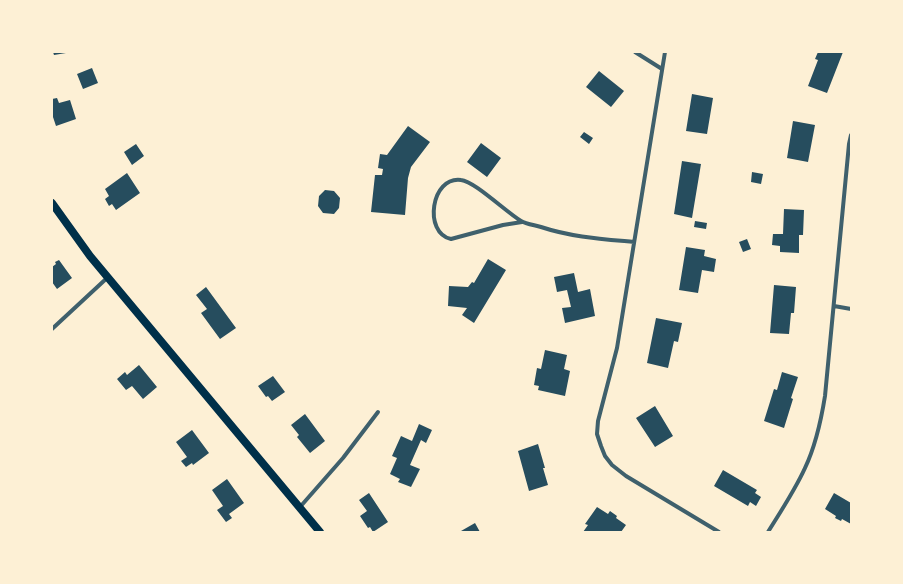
<!DOCTYPE html>
<style>
body{margin:0}
#map{position:relative;width:903px;height:584px;overflow:hidden;background:#fdf0d5;font-family:"Open Sans",sans-serif}
canvas{display:block}
.frame{position:absolute;inset:0;border:53px solid #fdf0d5;pointer-events:none}
</style>
<div id="map">
<canvas width="903" height="584"></canvas>
<div class="frame"></div>
</div>
<script>
const ctx = document.querySelector('canvas').getContext('2d');
ctx.lineJoin = 'round';
function fillPath(path, color) {
  ctx.fillStyle = color;
  ctx.fill(path, 'evenodd');
}
function stroke(path, color, width, dash) {
  ctx.strokeStyle = color;
  ctx.lineWidth = width;
  ctx.lineCap = dash ? 'butt' : 'round';
  ctx.setLineDash(dash || []);
  ctx.stroke(path);
}
const building = new Path2D(`
 M 53,52 L 66,52 L 66,53 L 54,55 Z
 M 818,52 L 843,52 L 827,93 L 808,86 L 818,60 L 815,59 Z
 M 92,68 L 98,83 L 83,89 L 77,74 Z
 M 599,71 L 624,91 L 611,107 L 586,87 Z
 M 692,94 L 713,98 L 707,134 L 686,131 Z
 M 57,98 L 59,103 L 70,100 L 76,119 L 56,126 L 52,114 L 52,99 Z
 M 793,121 L 815,125 L 808,162 L 787,158 Z
 M 408,126 L 430,142 L 411,167 L 408,178 L 405,215 L 371,212 L 375,175 L 382,175 L 383,169 L 378,168 L 380,154 L 387,155 Z
 M 584,132 L 593,138 L 589,144 L 580,137 Z
 M 481,143 L 501,158 L 487,177 L 467,162 Z
 M 136,144 L 144,156 L 132,165 L 124,152 Z
 M 682,161 L 701,164 L 692,218 L 674,214 Z
 M 752,172 L 763,174 L 761,184 L 751,182 Z
 M 127,173 L 140,193 L 116,210 L 112,204 L 109,206 L 105,199 L 109,196 L 105,189 Z
 M 325,190 L 334,191 L 340,198 L 339,208 L 334,214 L 323,213 L 318,206 L 319,196 Z
 M 784,209 L 804,210 L 803,235 L 799,235 L 799,253 L 780,252 L 780,246 L 772,245 L 773,234 L 783,234 Z
 M 695,221 L 707,223 L 706,229 L 694,227 Z
 M 747,239 L 751,249 L 743,252 L 739,242 Z
 M 686,247 L 705,250 L 704,256 L 716,259 L 714,272 L 702,270 L 698,293 L 679,290 Z
 M 488,259 L 506,270 L 474,323 L 462,315 L 467,308 L 448,306 L 449,286 L 468,287 L 472,282 L 474,283 Z
 M 59,260 L 72,278 L 57,289 L 52,282 L 52,267 L 56,264 L 55,262 Z
 M 574,273 L 578,292 L 590,289 L 595,316 L 565,323 L 562,308 L 571,307 L 567,290 L 557,292 L 554,277 Z
 M 774,285 L 796,287 L 794,313 L 791,313 L 789,334 L 770,333 Z
 M 206,287 L 236,328 L 220,339 L 201,313 L 207,309 L 196,295 Z
 M 656,318 L 682,323 L 678,342 L 674,341 L 668,368 L 647,363 Z
 M 545,350 L 567,355 L 564,369 L 570,371 L 565,396 L 538,390 L 539,386 L 534,385 L 537,368 L 541,369 Z
 M 139,365 L 157,387 L 143,399 L 132,386 L 126,390 L 117,379 L 125,372 L 127,375 Z
 M 782,372 L 798,377 L 791,398 L 793,399 L 784,428 L 764,421 L 774,389 L 777,390 Z
 M 273,376 L 285,392 L 272,401 L 268,396 L 266,397 L 258,386 Z
 M 655,406 L 673,436 L 655,447 L 636,418 Z
 M 305,414 L 325,441 L 310,453 L 297,437 L 299,435 L 291,425 Z
 M 419,424 L 432,430 L 426,443 L 421,440 L 410,465 L 420,469 L 411,487 L 398,482 L 400,479 L 390,474 L 397,458 L 392,456 L 401,436 L 412,441 Z
 M 192,430 L 209,453 L 193,465 L 192,463 L 186,467 L 181,461 L 187,457 L 176,442 Z
 M 538,444 L 545,468 L 543,468 L 548,485 L 529,491 L 518,451 Z
 M 723,470 L 757,490 L 755,493 L 761,497 L 756,506 L 750,502 L 748,506 L 714,486 Z
 M 227,479 L 244,503 L 229,514 L 232,518 L 226,522 L 217,510 L 223,506 L 212,490 Z
 M 369,493 L 388,522 L 373,532 L 370,527 L 368,528 L 360,516 L 367,511 L 359,500 Z
 M 834,493 L 851,503 L 851,524 L 842,519 L 841,521 L 835,518 L 836,516 L 825,509 Z
 M 597,507 L 608,514 L 610,511 L 617,516 L 616,518 L 626,525 L 621,532 L 583,532 L 588,525 L 585,524 Z
 M 475,523 L 480,532 L 461,532 L 461,531 Z`);
const minor = new Path2D(`
 M 635,52 L 662,69
 M 665,52 L 617,348 L 598,421 L 597,434 L 601,446 L 605,456 L 612,465 L 626,476 L 719,532
 M 522,222 L 503,225 L 451,239 C 423,233 431,176 461,180 C 474,181 506,212 521,221 C 526,224 534,225 541,227 C 571,237 602,239 634,242
 M 834,306 L 851,309
 M 52,329 L 107,278
 M 300,507 L 343,458 L 378,412
 M 768,532 C 781,511 795,490 805,468 C 816,445 821,421 825,396 L 849,144 L 851,135`);
const secondary = new Path2D(`
 M 52,203 L 90,256 L 320,532`);
fillPath(building, '#264d5e');
stroke(minor, '#3f606c', 4);
stroke(secondary, '#003049', 8);
</script>
